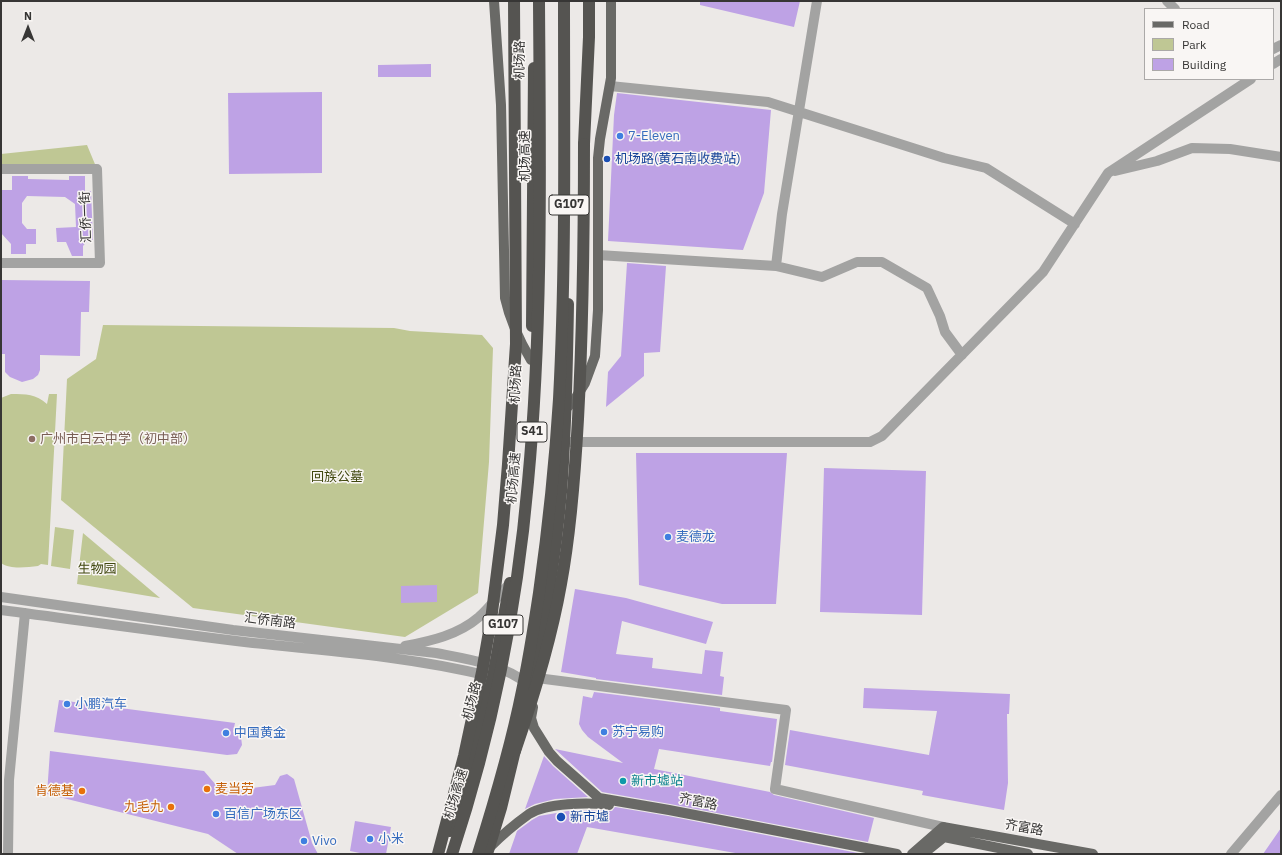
<!DOCTYPE html>
<meta charset="utf-8">
<style>
body{margin:0}
#map{position:relative;width:1282px;height:855px;overflow:hidden;background:#ece9e7;font-family:"IBM Plex Sans",sans-serif}
canvas{display:block}
.frame{position:absolute;inset:0;border:2px solid #373635;pointer-events:none}
.legend{position:absolute;left:1144px;top:8px;width:130px;height:72px;box-sizing:border-box;background:#f9f6f4;border:1px solid #aba9a8;margin:0;padding:5px 7px;list-style:none;font-size:12px;color:#373635}
.legend li{display:flex;align-items:center;gap:8px;height:20px}
.legend b{width:20px;border:1px solid #aba9a8}
.north{position:absolute;left:8px;top:8px;width:40px;height:40px;-webkit-text-stroke:3px #f9f6f4;paint-order:stroke;rotate:0deg;font-size:11px;font-weight:700;line-height:16px;text-align:center;color:#373635}
.north::after{content:'';display:block;margin:auto;width:14px;height:18px;background:#373635;clip-path:polygon(50% 0,100% 100%,50% 72%,0 100%)}
</style>
<div id="map">
<canvas width="1282" height="855"></canvas>
<div class="frame"></div>
<ul class="legend">
<li><b style="height:5px;background:#696966"></b>Road</li>
<li><b style="height:11px;background:#bfc794"></b>Park</li>
<li><b style="height:11px;background:#bea2e5"></b>Building</li>
</ul>
<div class="north">N</div>
</div>
<script>
const ctx = document.querySelector('canvas').getContext('2d');
ctx.lineJoin = 'round';
function fillPath(path, color) {
  ctx.fillStyle = color;
  ctx.fill(path, 'evenodd');
}
function stroke(path, color, width, dash) {
  ctx.strokeStyle = color;
  ctx.lineWidth = width;
  ctx.lineCap = dash ? 'butt' : 'round';
  ctx.setLineDash(dash || []);
  ctx.stroke(path);
}
function write(font, color, halo, rows, align = 'center') {
  ctx.font = font + ' "IBM Plex Sans","Noto Sans SC",sans-serif';
  ctx.lineWidth = 3;
  ctx.setLineDash([]);
  ctx.textBaseline = 'middle';
  ctx.strokeStyle = halo;
  ctx.fillStyle = color;
  for (const [text, x, y, turn = 0] of rows) {
    ctx.save();
    ctx.translate(x, y);
    ctx.rotate((+turn || 0) * Math.PI / 180);
    ctx.textAlign = isNaN(turn) ? turn : align;
    if (halo) ctx.strokeText(text, 0, 0);
    ctx.fillText(text, 0, 0);
    ctx.restore();
  }
}
const green = new Path2D(`
 M 87,145 L 97,169 L 1,169 L 1,154 Z
 M 103,325 L 394,328 L 410,331 L 482,335 L 493,348 L 489,462 L 478,593 L 405,637 L 193,608 L 61,500 L 67,379 L 96,359 Z
 M 11,394 C 26,394 36,394 47,404 L 49,394 L 57,394 L 48,565 L 41,564 L 38,566 C 27,567 11,570 1,563 L 1,398 Z
 M 55,527 L 74,530 L 70,569 L 51,566 Z
 M 83,533 L 160,598 L 77,584 Z`);
const building = new Path2D(`
 M 700,1 L 800,1 L 794,27 L 700,5 Z
 M 431,64 L 431,77 L 378,77 L 378,65 Z
 M 322,92 L 322,173 L 229,174 L 228,93 Z
 M 617,93 L 771,110 L 764,193 L 743,250 L 608,241 L 614,115 Z
 M 12,176 L 28,176 L 28,179 L 69,180 L 69,176 L 85,176 L 85,193 L 91,191 L 93,240 L 88,240 L 83,246 L 83,256 L 72,256 L 66,242 L 57,242 L 56,228 L 76,227 L 75,204 L 65,197 L 27,196 L 22,203 L 22,223 L 27,229 L 36,229 L 36,244 L 26,244 L 26,254 L 11,254 L 11,244 L 1,233 L 1,190 L 12,190 Z
 M 627,263 L 666,266 L 660,352 L 644,353 L 644,376 L 606,407 L 608,372 L 621,356 Z
 M 1,280 L 90,281 L 89,312 L 81,312 L 80,356 L 40,355 L 40,370 L 38,375 L 33,379 L 22,382 L 10,377 L 5,372 L 5,354 L 1,354 Z
 M 636,453 L 787,453 L 776,604 L 722,604 L 639,585 Z
 M 824,468 L 926,471 L 922,615 L 820,612 Z
 M 437,585 L 437,602 L 401,603 L 401,586 Z
 M 575,589 L 626,598 L 713,622 L 706,644 L 622,621 L 616,654 L 653,658 L 652,668 L 702,674 L 705,650 L 723,652 L 720,676 L 724,677 L 722,695 L 596,679 L 596,678 L 561,672 Z
 M 864,688 L 1010,694 L 1009,714 L 1007,714 L 1008,783 L 1004,810 L 922,795 L 923,791 L 785,765 L 790,730 L 929,755 L 937,711 L 863,708 Z
 M 594,692 L 720,708 L 720,711 L 777,719 L 772,762 L 771,762 L 770,766 L 659,749 L 654,769 L 770,792 L 774,795 L 874,818 L 868,842 L 670,804 L 602,792 L 555,749 L 623,763 L 588,737 L 582,730 L 579,724 L 583,696 L 592,698 Z
 M 59,700 L 235,723 L 233,732 L 241,737 L 242,745 L 237,754 L 227,755 L 54,732 Z
 M 50,751 L 204,771 L 222,792 L 275,785 L 280,776 L 287,774 L 294,779 L 312,843 L 318,854 L 238,854 L 208,834 L 47,794 Z
 M 544,756 L 553,766 L 588,797 L 555,799 L 535,804 L 525,809 Z
 M 615,807 L 668,816 L 863,854 L 741,854 L 587,827 L 577,854 L 509,854 L 517,831 L 532,820 L 539,816 L 568,811 L 590,810 L 609,811 L 612,811 Z
 M 355,821 L 391,827 L 386,854 L 365,854 L 350,851 Z
 M 1281,828 L 1281,854 L 1263,854 Z`);
const minor = new Path2D(`
 M 1167,1 L 1175,9
 M 1273,49 L 1281,45
 M 1273,64 L 1281,59
 M 610,86 L 768,102 L 944,158 L 986,168 L 1075,224
 M 1,169 L 97,169 L 100,263 L 1,263
 M 1115,171 L 1157,161 L 1192,148 L 1230,149 L 1281,157
 M 598,255 L 776,266 L 822,277 L 857,262 L 882,262 L 927,288 L 940,316 L 945,332 L 962,355
 M 776,266 L 782,214 L 817,1
 M 570,442 L 870,442 L 882,436 L 1043,272 L 1108,173 L 1251,79
 M 1,597 L 233,630 L 436,653 C 467,659 504,664 529,685
 M 1,610 C 85,621 169,633 253,643 C 332,651 412,657 489,676
 M 405,646 C 431,641 458,635 479,617 C 490,607 500,594 510,583
 M 537,678 L 786,710 L 775,789 L 943,827 L 944,833
 M 8,854 L 9,780 L 25,613
 M 1231,854 L 1281,795`);
const major = new Path2D(`
 M 494,1 L 501,105 L 505,298 C 510,321 519,340 531,360
 M 566,409 L 575,399 L 585,383 L 595,356 L 598,310 L 598,158 L 600,139 L 611,78 L 611,1
 M 533,707 L 531,718 L 534,728 L 549,752 L 557,761 L 599,798 L 669,810 L 897,854
 M 489,848 C 501,836 515,824 529,814 C 547,803 588,802 609,805
 M 912,854 L 943,827 L 1093,854
 M 923,854 L 944,837 L 1028,854`);
const highway = new Path2D(`
 M 514,1 L 515,171
 M 584,144 L 589,37 L 589,1
 M 532,326 L 534,68
 M 527,699 C 543,631 555,562 561,492 C 566,430 567,367 568,304
 M 450,831 L 467,775 L 493,677 L 510,583
 M 487,854 L 501,808 L 517,742`);
const highwayBridge = new Path2D(`
 M 515,751 C 534,696 551,641 561,584 C 571,530 575,474 578,419 C 583,327 584,236 584,144
 M 438,854 L 464,756 L 482,672 L 491,620 L 503,525 L 508,464 L 516,344 L 515,171
 M 452,854 C 492,733 517,608 528,482 C 543,322 540,161 539,1
 M 478,854 C 495,800 511,746 522,691 C 529,659 534,626 539,593 C 548,529 555,464 559,399 C 566,267 564,134 564,1`);
const markers = [
 [620,136,4,"#3f7fe0"],
 [607,159,4,"#1a4fb4"],
 [32,439,4,"#8d6e63"],
 [668,537,4,"#3f7fe0"],
 [67,704,4,"#3f7fe0"],
 [604,732,4,"#3f7fe0"],
 [226,733,4,"#3f7fe0"],
 [623,781,4,"#0f9aa8"],
 [207,789,4,"#e8710a"],
 [82,791,4,"#e8710a"],
 [171,807,4,"#e8710a"],
 [216,814,4,"#3f7fe0"],
 [561,817,5,"#1a4fb4"],
 [370,839,4,"#3f7fe0"],
 [304,841,4,"#3f7fe0"]
];
const shields = [
 [569,205,40],
 [532,432,30],
 [503,625,40]
];
const shieldNames = [
 ["G107",569,205],
 ["S41",532,432],
 ["G107",503,625]
];
const streetNames = [
 ["机场路",520,60,-89],
 ["机场高速",525,156,-90],
 ["汇侨一街",86,217,-92],
 ["机场路",516,384,-87],
 ["机场高速",514,478,-85],
 ["汇侨南路",270,621,7],
 ["机场路",472,701,-76],
 ["机场高速",456,794,-73],
 ["齐富路",698,802,11],
 ["齐富路",1024,828,10]
];
const shopNames = [
 ["7-Eleven",628,136],
 ["麦德龙",676,537],
 ["小鹏汽车",75,704],
 ["苏宁易购",612,732],
 ["中国黄金",234,733],
 ["百信广场东区",224,814],
 ["小米",378,839],
 ["Vivo",312,841]
];
const transitNames = [
 ["机场路(黄石南收费站)",615,159],
 ["新市墟",570,817]
];
const educationNames = [
 ["广州市白云中学（初中部）",40,439]
];
const parkNames = [
 ["回族公墓",337,477],
 ["生物园",97,569]
];
const cultureNames = [
 ["新市墟站",631,781]
];
const foodNames = [
 ["麦当劳",215,789,"left"],
 ["肯德基",74,791],
 ["九毛九",163,807]
];
fillPath(green, '#bfc794');
fillPath(building, '#bea2e5');
stroke(minor, '#a3a3a2', 10);
stroke(major, '#696966', 10);
stroke(highway, '#555451', 12);
stroke(highwayBridge, '#555451', 12);
for (const [x, y, r, color] of markers) {
  const dot = new Path2D();
  dot.arc(x, y, r, 0, 2 * Math.PI);
  ctx.fillStyle = color;
  ctx.fill(dot);
  stroke(dot, '#f9f6f4', 1.5);
}
for (const [x, y, w] of shields) {
  const box = new Path2D();
  box.roundRect(x - w / 2, y - 10, w, 20, 3);
  ctx.fillStyle = '#f9f6f4';
  ctx.fill(box);
  stroke(box, '#373635', 1);
}
write('bold 12px', '#373635', null, shieldNames);
write('13px', '#373635', '#f9f6f4', streetNames);
write('13px', '#366cbe', '#f9f6f4', shopNames, 'left');
write('13px', '#164399', '#f9f6f4', transitNames, 'left');
write('13px', '#785e54', '#f9f6f4', educationNames, 'left');
write('13px', '#424911', '#f9f6f4', parkNames);
write('13px', '#0d838f', '#f9f6f4', cultureNames, 'left');
write('13px', '#c56008', '#f9f6f4', foodNames, 'right');
</script>
